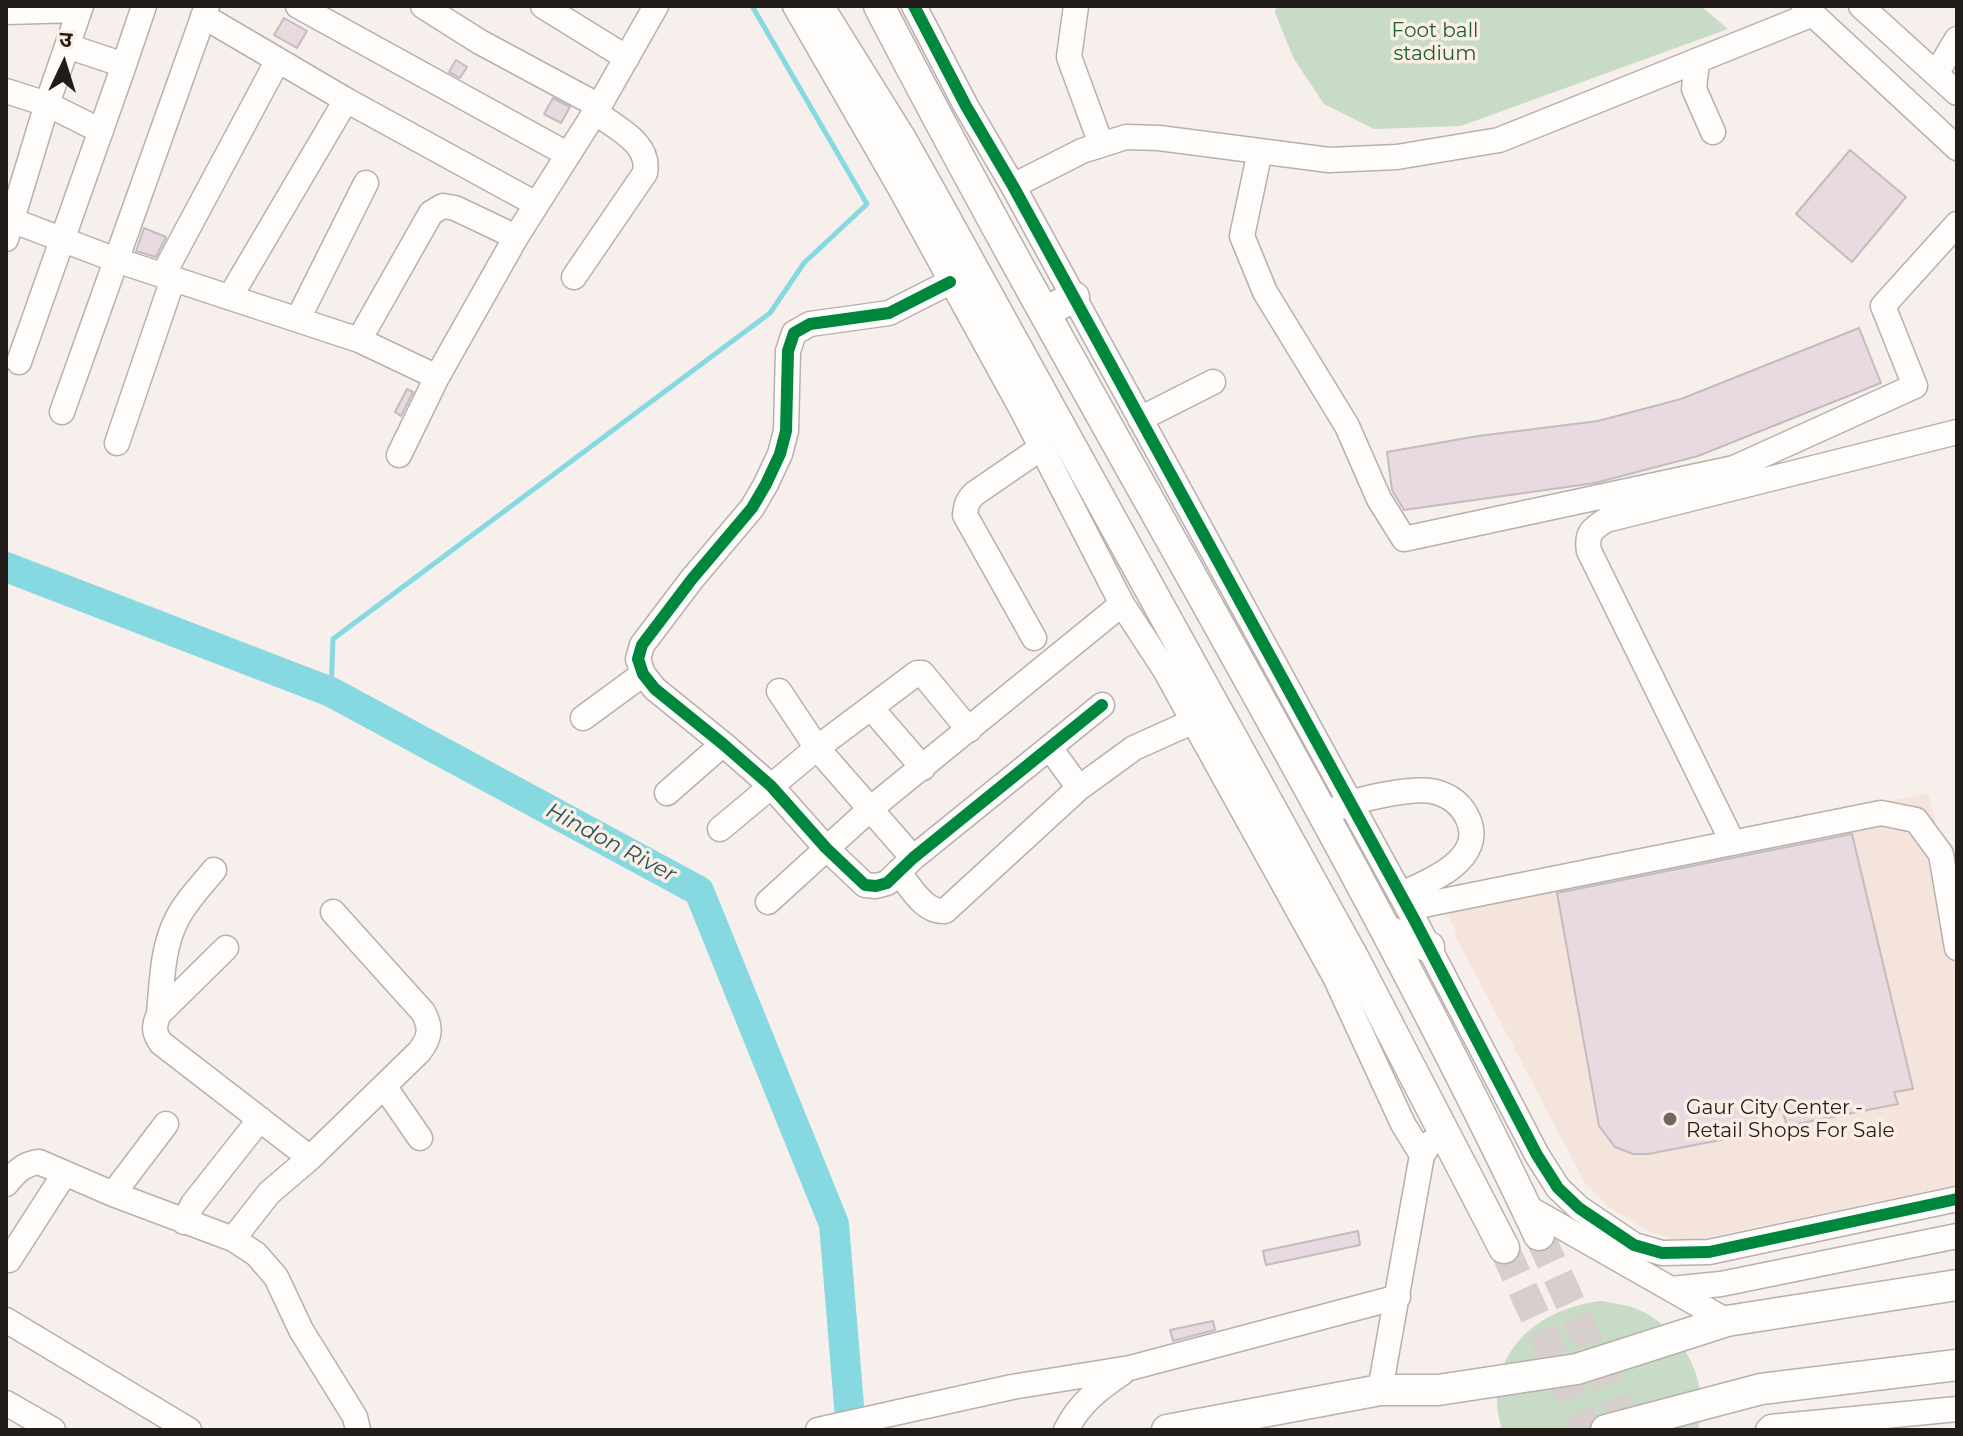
<!DOCTYPE html>
<meta charset="utf-8">
<style>
body{margin:0}
#map{position:relative;width:1963px;height:1436px;overflow:hidden;background:#f7efeb;font-family:Montserrat,"Noto Sans Devanagari",sans-serif}
canvas{display:block}
.frame{position:absolute;inset:0;border:8px solid #221c18;pointer-events:none}
.north{position:absolute;left:24px;top:24px;width:80px;height:80px;-webkit-text-stroke:6px #fdeee5;paint-order:stroke;rotate:4deg;font-size:22px;font-weight:700;line-height:32px;text-align:center;color:#221c18}
.north::after{content:'';display:block;margin:auto;width:28px;height:36px;background:#221c18;clip-path:polygon(50% 0,100% 100%,50% 72%,0 100%)}
</style>
<div id="map">
<canvas width="1963" height="1436"></canvas>
<div class="frame"></div>
<div class="north">उ</div>
</div>
<script>
const ctx = document.querySelector('canvas').getContext('2d');
ctx.lineJoin = 'round';
function fillPath(path, color) {
  ctx.fillStyle = color;
  ctx.fill(path, 'evenodd');
}
function stroke(path, color, width, dash) {
  ctx.strokeStyle = color;
  ctx.lineWidth = width;
  ctx.lineCap = dash ? 'butt' : 'round';
  ctx.setLineDash(dash || []);
  ctx.stroke(path);
}
function write(font, color, halo, rows, align = 'center') {
  ctx.font = font + ' Montserrat,sans-serif';
  ctx.lineWidth = 7;
  ctx.setLineDash([]);
  ctx.textBaseline = 'middle';
  ctx.strokeStyle = halo;
  ctx.fillStyle = color;
  for (const [text, x, y, turn = 0] of rows) {
    ctx.save();
    ctx.translate(x, y);
    ctx.rotate((+turn || 0) * Math.PI / 180);
    ctx.textAlign = isNaN(turn) ? turn : align;
    if (halo) ctx.strokeText(text, 0, 0);
    ctx.fillText(text, 0, 0);
    ctx.restore();
  }
}
const commercial = new Path2D(`
 M 1928,793 L 1957,906 L 1957,1185 L 1694,1240 L 1674,1239 L 1650,1232 L 1610,1208 L 1585,1183 L 1454,933 L 1456,929 L 1434,893 Z`);
const green = new Path2D(`
 M 1276,6 L 1701,6 L 1728,29 L 1461,126 L 1374,129 L 1324,104 L 1294,59 L 1275,13 Z
 M 1601,1301 C 1611,1303 1622,1304 1632,1307 C 1680,1324 1712,1380 1698,1430 L 1502,1430 C 1481,1358 1533,1309 1601,1301 Z`);
const stream = new Path2D(`
 M 331,692 L 333,639 L 770,313 L 804,263 L 867,204 L 752,6`);
const river = new Path2D(`
 M 6,567 L 331,692 L 699,891 L 834,1224 L 851,1430`);
const building = new Path2D(`
 M 284,18 L 307,31 L 297,48 L 274,35 Z
 M 456,60 L 467,67 L 460,78 L 449,72 Z
 M 553,98 L 570,107 L 561,123 L 544,114 Z
 M 1850,150 L 1906,197 L 1852,262 L 1796,214 Z
 M 144,228 L 166,237 L 156,257 L 136,251 Z
 M 1859,328 L 1881,383 L 1698,456 L 1595,483 L 1404,510 L 1392,490 L 1387,452 L 1478,436 L 1598,421 L 1681,399 Z
 M 407,389 L 413,392 L 401,416 L 395,412 Z
 M 1852,834 L 1913,1089 L 1894,1092 L 1898,1104 L 1787,1126 L 1782,1109 L 1755,1115 L 1757,1133 L 1648,1154 L 1633,1154 L 1615,1147 L 1599,1126 L 1557,893 Z
 M 1358,1231 L 1360,1245 L 1266,1265 L 1263,1251 Z
 M 1213,1321 L 1215,1330 L 1173,1341 L 1170,1330 Z`);
const majorTunnel = new Path2D(`
 M 1539,1235 L 1629,1430
 M 1504,1248 L 1587,1430`);
const minor = new Path2D(`
 M 298,6 L 567,154
 M 423,6 L 480,42 L 599,106
 M 543,6 L 627,58
 M 795,6 L 900,188 L 1021,408 L 1122,604 L 1165,670 L 1335,977 L 1403,1124 L 1422,1155
 M 914,6 L 966,106 L 1013,186 L 1415,921 L 1537,1155 L 1558,1188 L 1579,1208 L 1634,1245 L 1662,1253 L 1709,1252 L 1957,1199
 M 1076,6 L 1069,57 L 1101,144
 M 1804,6 L 1957,148
 M 1861,6 L 1957,93
 M 6,12 L 79,10
 M 203,16 L 346,100 L 536,204
 M 67,46 L 124,65 L 144,6
 M 1697,62 L 1694,89 L 1713,132
 M 1936,74 L 1957,39
 M 6,91 L 47,104 L 101,131
 M 1260,151 L 1242,236 L 1265,292 L 1347,426 L 1379,499 L 1404,539 L 1734,468 L 1915,386 L 1883,306 L 1957,224
 M 1013,186 L 1082,151 L 1126,137 L 1159,138 L 1329,160 L 1397,157 L 1499,140 L 1813,14
 M 6,218 L 116,260 L 359,340 L 437,377
 M 6,239 L 47,104 L 81,6
 M 163,275 L 278,60
 M 574,277 L 645,173 C 651,143 616,128 595,112
 M 950,282 L 889,313 L 810,324 L 794,333 L 788,351 L 786,431 L 780,454 L 766,484 L 752,508 L 692,579 L 642,645 L 638,659 L 643,674 L 655,689 L 723,744 L 771,786 L 826,848 L 865,885 L 876,886 L 887,883 L 913,858 L 1102,705
 M 230,297 L 346,100
 M 298,319 L 366,183
 M 359,340 L 431,213 L 443,206 L 455,208 L 516,237
 M 19,362 L 124,65
 M 62,412 L 207,6
 M 1140,419 L 1213,382
 M 117,443 L 173,279
 M 399,455 L 437,377 L 516,237 L 599,106 L 656,6
 M 1034,638 L 965,515 C 966,506 967,501 974,494 L 1041,448
 M 779,691 L 817,748 L 913,858
 M 872,709 L 923,768
 M 583,718 L 643,674
 M 1050,748 L 1079,788
 M 667,793 L 723,744
 M 1338,808 C 1357,799 1415,786 1436,792 C 1450,796 1462,805 1468,819 C 1486,859 1429,882 1401,894
 M 720,829 L 817,748 L 917,673 L 922,673 L 969,730
 M 1733,843 L 1589,551 C 1586,533 1592,529 1606,520 L 1957,432
 M 898,872 C 911,887 924,913 945,911 L 1079,788 L 1134,748 L 1194,721
 M 768,902 L 869,810 L 1122,604
 M 1408,908 L 1881,813 L 1916,820 L 1941,854 L 1957,948
 M 226,948 L 159,1014 C 154,1025 153,1032 161,1043 L 310,1158
 M 159,1014 C 162,983 162,949 176,921 C 185,902 201,886 214,870
 M 384,1086 L 420,1138
 M 6,1184 C 16,1172 23,1164 39,1162 L 113,1194 L 233,1239 L 256,1254 L 276,1277 L 301,1330 L 355,1417 L 358,1430
 M 113,1194 L 166,1124
 M 1525,1206 L 1727,1321
 M 184,1222 L 193,1204 L 260,1119
 M 233,1239 L 269,1193 L 310,1158 L 419,1052 C 430,1038 432,1028 423,1012 L 333,912
 M 9,1260 L 65,1173
 M 1671,1289 L 1721,1284 L 1957,1236
 M 6,1320 L 189,1430
 M 1380,1390 L 1422,1155 L 1430,1143
 M 6,1403 L 53,1430
 M 818,1430 L 1012,1387 L 1130,1368 L 1398,1297
 M 1066,1430 C 1079,1404 1098,1389 1122,1373
 M 1768,1430 L 1771,1427 L 1957,1409`);
const major = new Path2D(`
 M 818,6 L 902,141 L 934,198 L 1353,957 L 1504,1248
 M 879,6 C 1093,419 1340,814 1539,1235
 M 1045,312 L 1074,297
 M 1388,931 L 1429,947
 M 1167,1430 L 1380,1390 L 1438,1390 L 1577,1369 L 1727,1321 L 1957,1285
 M 1606,1430 L 1761,1389 L 1957,1365`);
const cycleway = new Path2D(`
 M 914,6 L 966,106 L 1013,186 L 1415,921 L 1537,1155 L 1558,1188 L 1579,1208 L 1634,1245 L 1662,1253 L 1709,1252 L 1957,1199
 M 950,282 L 889,313 L 810,324 L 794,333 L 788,351 L 786,431 L 780,454 L 766,484 L 752,508 L 692,579 L 642,645 L 638,659 L 643,674 L 655,689 L 723,744 L 771,786 L 826,848 L 865,885 L 876,886 L 887,883 L 913,858 L 1102,705`);
const markers = [
 [1670,1119,8,"#6d6662"]
];
const parkNames = [
 ["Foot ball",1435,31],
 ["stadium",1435,54]
];
const poiNames = [
 ["Gaur City Center -",1686,1108],
 ["Retail Shops For Sale",1686,1131]
];
const waterNames = [
 ["Hindon River",611,843,28]
];
fillPath(commercial, '#f4e4db');
fillPath(green, '#c7dbc6');
stroke(stream, '#87d9e1', 5);
stroke(river, '#87d9e1', 30);
fillPath(building, '#e8dae0');
stroke(building, '#c3bcbd', 2);
stroke(majorTunnel, '#d7cfcb', 30, [30, 15]);
stroke(minor, '#b7b0ac', 27);
stroke(major, '#b7b0ac', 33);
stroke(minor, '#fefdfc', 24);
stroke(major, '#fefdfc', 30);
stroke(cycleway, '#00873e', 12);
for (const [x, y, r, color] of markers) {
  const dot = new Path2D();
  dot.arc(x, y, r, 0, 2 * Math.PI);
  ctx.fillStyle = color;
  ctx.fill(dot);
  stroke(dot, '#fdeee5', 3);
}
write('20px', '#16632e', '#fdeee5', parkNames);
write('20px', '#221c18', '#fdeee5', poiNames, 'left');
write('italic 22px', '#24575d', '#fdeee5', waterNames);
</script>
